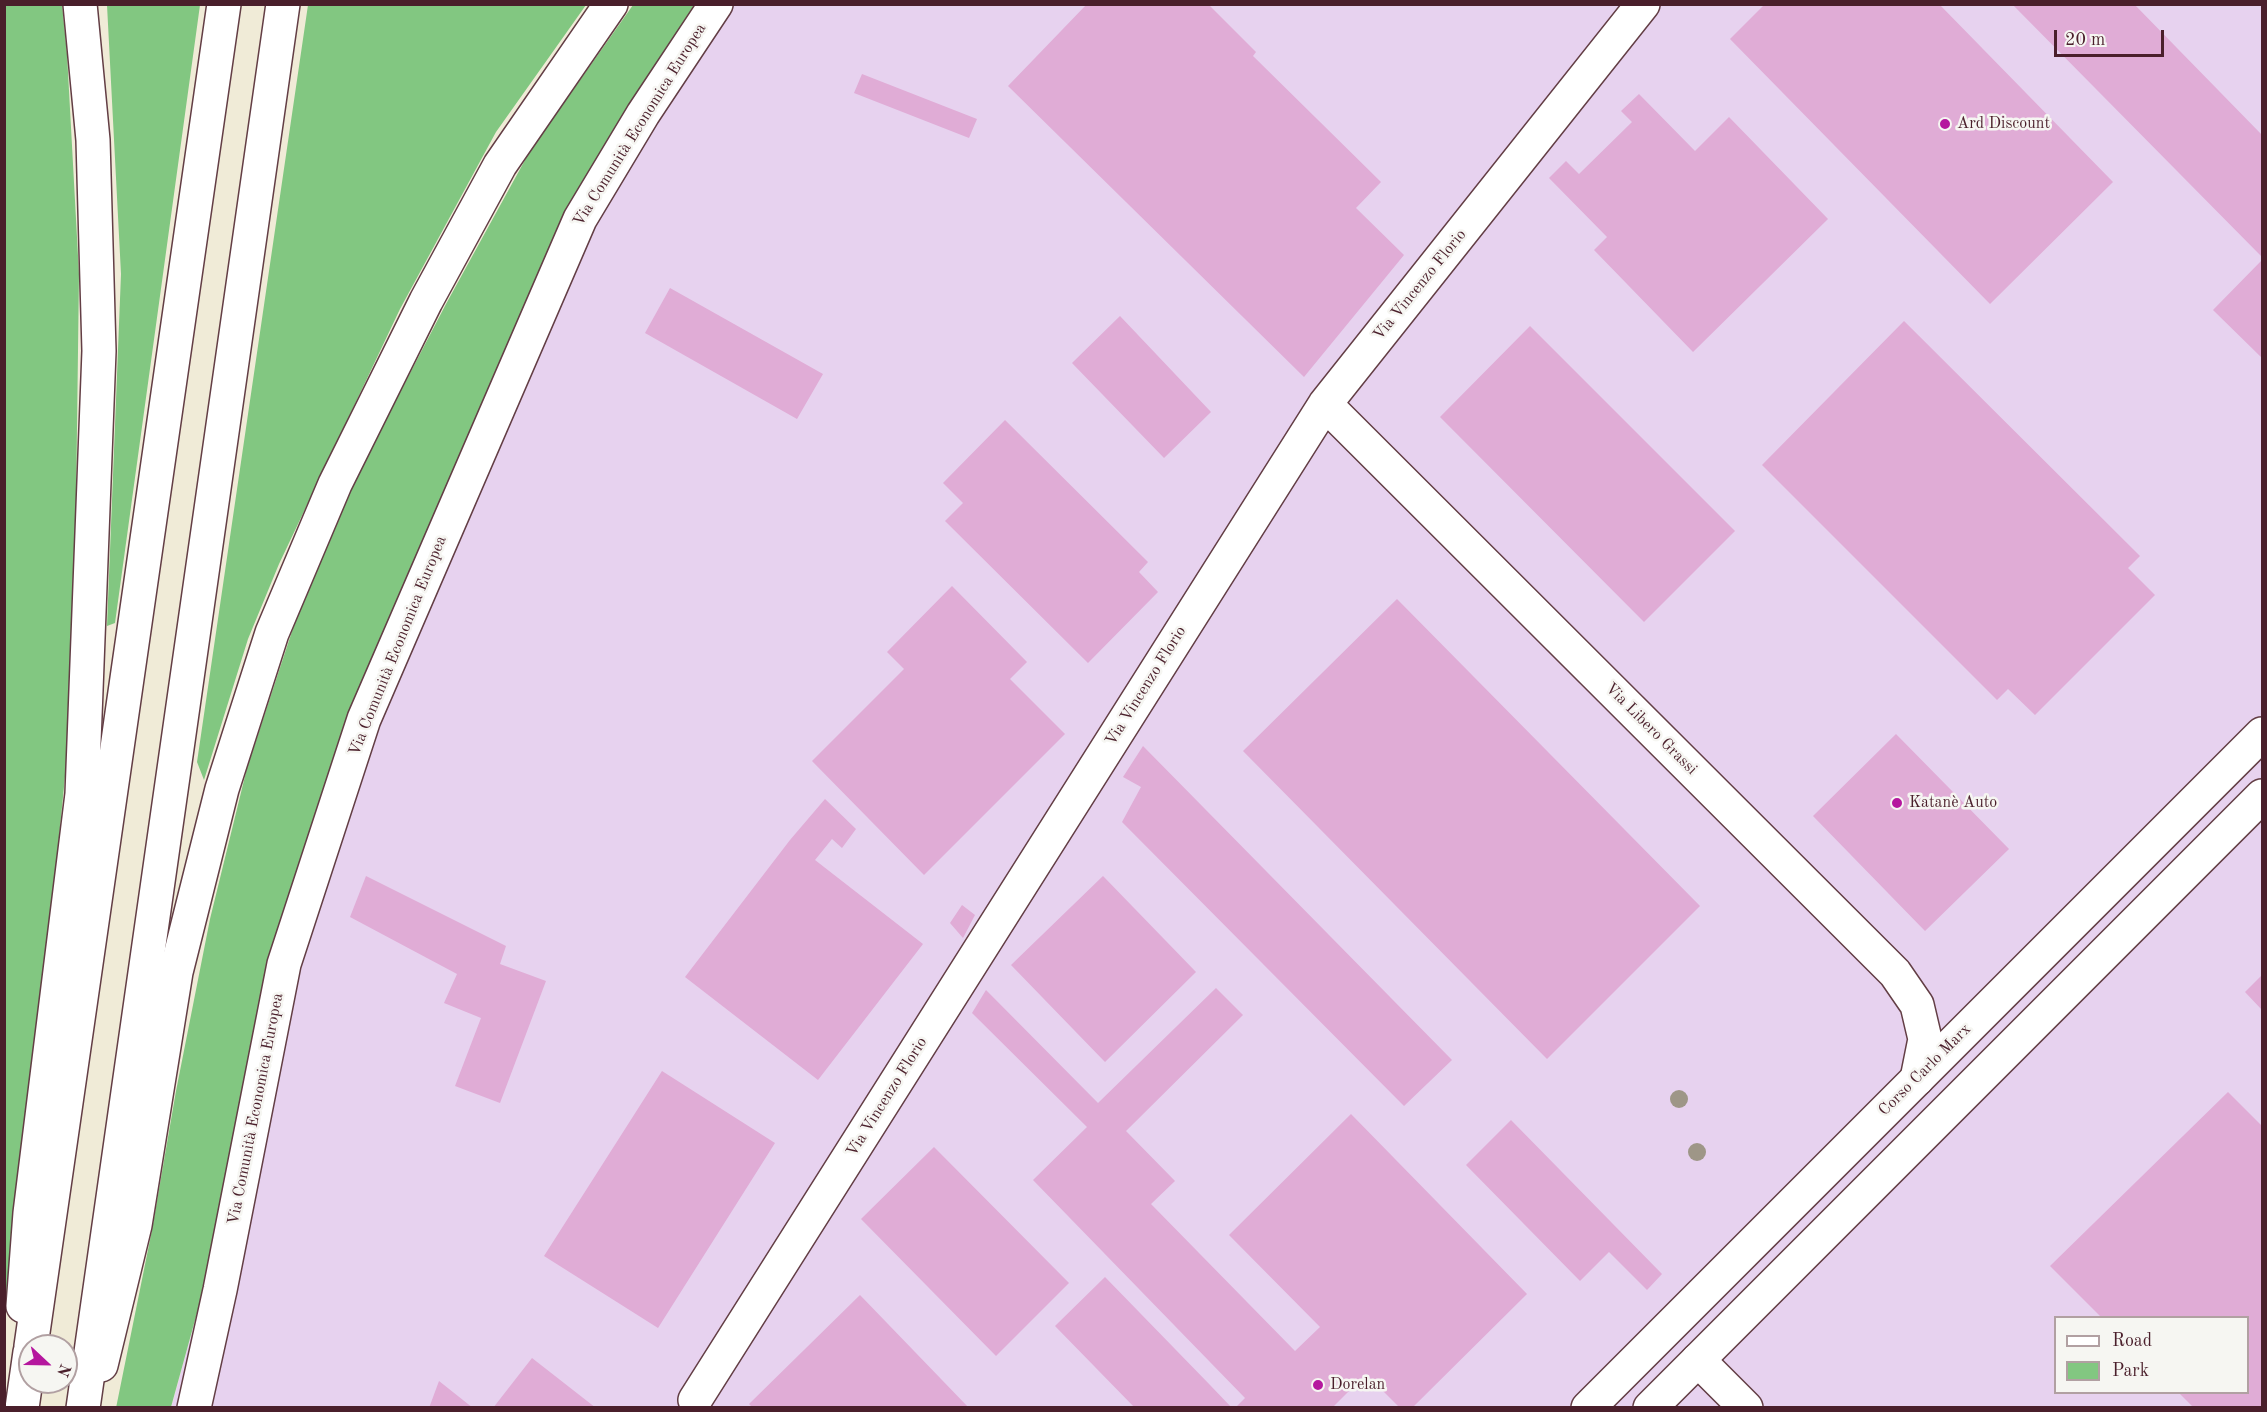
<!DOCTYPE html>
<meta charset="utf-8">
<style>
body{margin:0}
#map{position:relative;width:2267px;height:1412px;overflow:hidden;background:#f0ebd7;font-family:"Old Standard TT",serif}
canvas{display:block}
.frame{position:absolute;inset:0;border:6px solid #4a1f2b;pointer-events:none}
.legend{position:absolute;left:2054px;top:1316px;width:195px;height:78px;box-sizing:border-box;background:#f6f6f2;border:2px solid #b1a0a2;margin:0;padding:8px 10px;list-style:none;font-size:18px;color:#4a1f2b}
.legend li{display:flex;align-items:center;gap:12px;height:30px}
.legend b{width:30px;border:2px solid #b1a0a2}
.north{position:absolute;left:18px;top:1334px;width:60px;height:60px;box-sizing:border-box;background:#f6f6f2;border:2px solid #b1a0a2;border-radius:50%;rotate:112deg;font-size:16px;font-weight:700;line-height:24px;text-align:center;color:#4a1f2b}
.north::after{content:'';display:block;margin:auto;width:21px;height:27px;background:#b5179e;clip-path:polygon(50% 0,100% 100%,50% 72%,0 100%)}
.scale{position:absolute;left:2054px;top:30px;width:110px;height:27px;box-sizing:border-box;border:3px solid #4a1f2b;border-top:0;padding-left:8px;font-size:18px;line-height:21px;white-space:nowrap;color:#4a1f2b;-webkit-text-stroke:4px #f6f6f2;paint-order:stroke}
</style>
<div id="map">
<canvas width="2267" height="1412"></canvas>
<div class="frame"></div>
<ul class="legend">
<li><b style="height:8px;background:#fff"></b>Road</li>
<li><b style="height:16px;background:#82c781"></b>Park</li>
</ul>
<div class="north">N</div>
<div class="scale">20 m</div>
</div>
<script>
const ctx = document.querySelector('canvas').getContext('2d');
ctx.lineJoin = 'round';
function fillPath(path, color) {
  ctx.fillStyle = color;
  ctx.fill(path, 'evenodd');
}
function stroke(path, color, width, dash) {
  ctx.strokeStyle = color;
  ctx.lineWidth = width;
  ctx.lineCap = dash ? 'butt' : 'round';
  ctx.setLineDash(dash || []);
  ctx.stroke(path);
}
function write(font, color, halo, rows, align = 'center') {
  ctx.font = font + ' "Old Standard TT",serif';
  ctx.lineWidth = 5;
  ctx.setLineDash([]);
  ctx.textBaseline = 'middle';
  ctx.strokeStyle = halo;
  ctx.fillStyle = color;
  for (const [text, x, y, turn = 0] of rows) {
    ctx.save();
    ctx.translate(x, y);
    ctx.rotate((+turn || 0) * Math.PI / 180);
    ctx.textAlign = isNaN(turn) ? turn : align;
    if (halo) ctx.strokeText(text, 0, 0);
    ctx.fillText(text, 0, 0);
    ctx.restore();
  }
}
const built = new Path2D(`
 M 702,5 L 2262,5 L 2262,1407 L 171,1408 L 218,1237 L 261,993 L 318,817 L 366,688 ZM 2056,1318 L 2248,1318 L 2248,1392 L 2056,1392 Z`);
const green = new Path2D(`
 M 62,4 L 67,54 L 79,274 L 76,505 L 69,736 L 43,1000 L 5,1306 L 4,5 Z
 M 107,5 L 200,5 L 115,623 L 107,626 L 121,274 Z
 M 308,5 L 586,5 L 496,132 L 400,309 L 279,564 L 248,639 L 204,780 L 197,762 Z
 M 633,5 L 702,5 L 585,191 L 318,817 L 261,993 L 218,1237 L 171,1407 L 116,1408 L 152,1230 L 176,1091 L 210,919 L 247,768 L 301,604 L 341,510 L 371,448 L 446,304 L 530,151 Z`);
const building = new Path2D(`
 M 1087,4 L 1208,4 L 1256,52 L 1253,56 L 1381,182 L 1356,208 L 1404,255 L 1304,377 L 1008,86 Z
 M 1765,4 L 1939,4 L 2113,182 L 1990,304 L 1730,39 Z
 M 2012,4 L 2134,4 L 2262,135 L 2262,257 Z
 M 862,74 L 977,119 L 969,138 L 854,93 Z
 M 1639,94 L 1695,151 L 1729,117 L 1828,219 L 1693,352 L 1594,250 L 1607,237 L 1549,178 L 1566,161 L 1579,174 L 1632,122 L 1621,111 Z
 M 2262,260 L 2262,358 L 2213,310 Z
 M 670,288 L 823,374 L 797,419 L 645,333 Z
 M 1120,316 L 1211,412 L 1164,458 L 1072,363 Z
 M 1904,321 L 2140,556 L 2128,568 L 2155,595 L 2035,715 L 2008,689 L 1997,700 L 1762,465 Z
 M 1530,326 L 1735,531 L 1644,622 L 1440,417 Z
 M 1005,420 L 1148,562 L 1139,572 L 1158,592 L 1088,663 L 945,521 L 963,503 L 943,483 Z
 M 952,586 L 1027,662 L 1010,679 L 1065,734 L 924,875 L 812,761 L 904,669 L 887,652 Z
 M 1397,599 L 1700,906 L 1547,1059 L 1243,751 Z
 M 1896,734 L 2009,849 L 1925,931 L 1813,816 Z
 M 1143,746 L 1452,1060 L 1404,1106 L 1122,822 L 1141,787 L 1123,777 Z
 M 825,799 L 856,829 L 842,848 L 832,839 L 815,860 L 923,944 L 818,1080 L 685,977 L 790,840 Z
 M 366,876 L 506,946 L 500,964 L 546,981 L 500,1103 L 455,1086 L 481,1018 L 444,1003 L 457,974 L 350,917 Z
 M 1103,876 L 1196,972 L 1105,1062 L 1011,965 Z
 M 962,905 L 975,915 L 963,938 L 950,923 Z
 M 2262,975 L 2262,1010 L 2245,992 Z
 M 1216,988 L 1243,1015 L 1126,1131 L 1175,1181 L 1151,1204 L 1295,1351 L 1320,1327 L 1229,1235 L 1351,1114 L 1527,1294 L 1412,1408 L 1400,1408 L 1366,1374 L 1332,1408 L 1235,1408 L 1245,1398 L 1033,1180 L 1087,1127 L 972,1013 L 986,990 L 1098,1103 Z
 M 662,1071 L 775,1143 L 658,1328 L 544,1256 Z
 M 2228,1092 L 2262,1126 L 2262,1408 L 2194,1408 L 2178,1392 L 2248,1392 L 2248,1318 L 2102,1318 L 2050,1266 Z
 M 1511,1120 L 1662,1274 L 1647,1290 L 1609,1252 L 1580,1281 L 1466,1165 Z
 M 934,1147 L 1069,1283 L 996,1356 L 861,1219 Z
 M 1105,1277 L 1210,1385 L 1232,1408 L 1135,1408 L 1055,1326 Z
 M 860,1295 L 969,1408 L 753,1408 L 749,1404 Z
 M 532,1358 L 596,1408 L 493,1408 Z
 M 439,1381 L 473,1408 L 429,1408 Z`);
const minor = new Path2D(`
 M 1325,404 L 1895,973 L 1917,1005 L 1925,1039 L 1917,1079
 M 1698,1360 L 1746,1408
 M 695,1400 L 1325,404 L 1643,4
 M 194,1408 L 220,1290 L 284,964 L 364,719 L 580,219 L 643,114 L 716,4`);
const major = new Path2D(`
 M 23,1306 L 30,1213 L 82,794 L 99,351 L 93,140 L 80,4
 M 101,1365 L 135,1225 L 176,972 L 222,789 L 272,633 L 335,484 L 426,301 L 500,165 L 611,4
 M 1588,1408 L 2262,734
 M 1650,1408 L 2262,796`);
const highway = new Path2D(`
 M 31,1346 L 224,4
 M 22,1408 L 30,1352
 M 83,1408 L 283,4`);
const trees = [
 [1679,1099],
 [1697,1152]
];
const markers = [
 [1945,124,6,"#b5179e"],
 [1897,803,6,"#b5179e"],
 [1318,1385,6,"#b5179e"]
];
const poiNames = [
 ["Ard Discount",1957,124],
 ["Katanè Auto",1909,803],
 ["Dorelan",1330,1385]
];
const streetNames = [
 ["Via Comunità Economica Europea",640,125,-58],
 ["Via Vincenzo Florio",1420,285,-51],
 ["Via Comunità Economica Europea",398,646,-68],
 ["Via Vincenzo Florio",1146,686,-58],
 ["Via Libero Grassi",1651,729,45],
 ["Corso Carlo Marx",1925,1070,-45],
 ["Via Vincenzo Florio",887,1097,-58],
 ["Via Comunità Economica Europea",256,1109,-79]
];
fillPath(built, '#e7d2ef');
fillPath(green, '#82c781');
fillPath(building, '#e0acd6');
stroke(minor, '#633e45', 36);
stroke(major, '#633e45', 36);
stroke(highway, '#633e45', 36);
stroke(minor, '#fff', 33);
stroke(major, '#fff', 33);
stroke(highway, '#fff', 33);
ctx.fillStyle = '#9e9687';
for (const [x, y] of trees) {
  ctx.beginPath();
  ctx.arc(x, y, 9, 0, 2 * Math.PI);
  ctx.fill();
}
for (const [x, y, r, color] of markers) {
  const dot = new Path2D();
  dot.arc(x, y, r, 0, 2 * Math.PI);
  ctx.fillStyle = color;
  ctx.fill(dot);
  stroke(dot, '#f6f6f2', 2);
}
write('16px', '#4a1f2b', '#f6f6f2', poiNames, 'left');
write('16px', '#4a1f2b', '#f6f6f2', streetNames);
</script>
